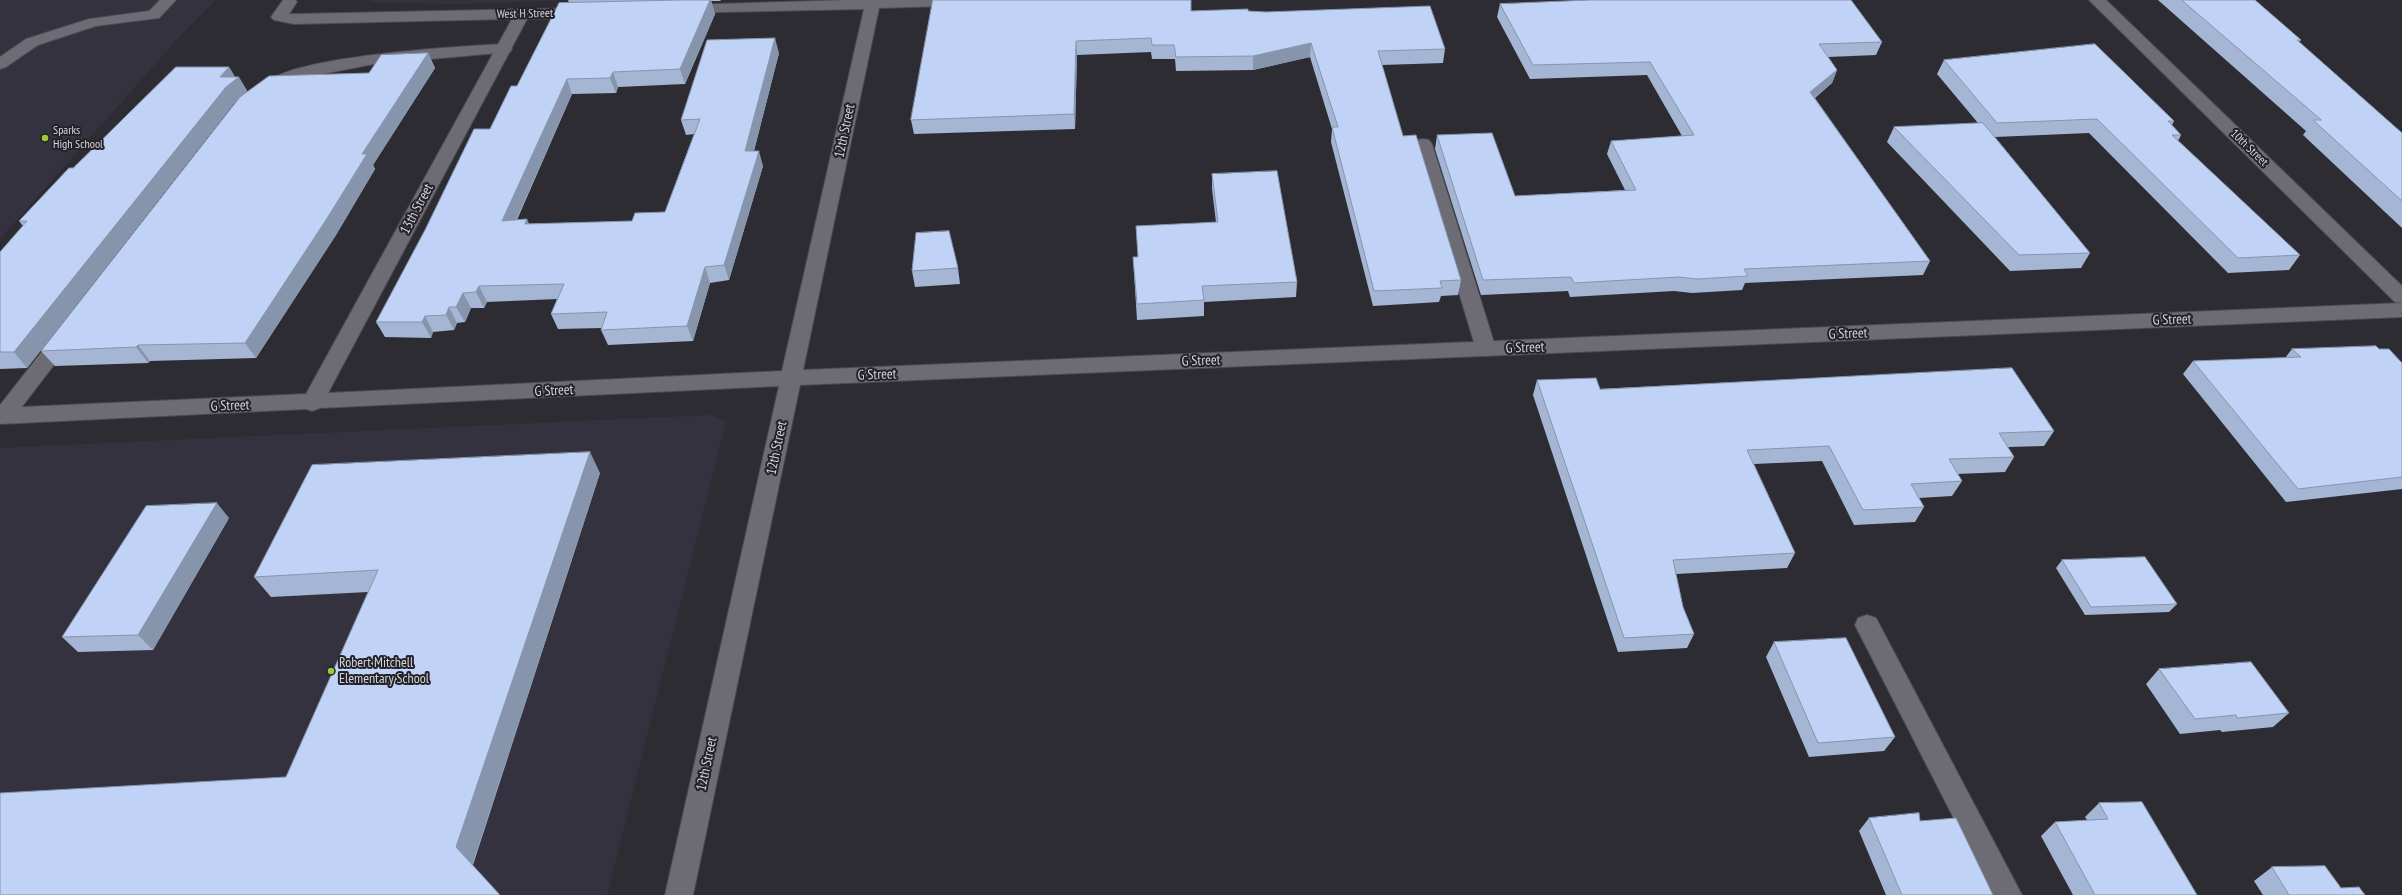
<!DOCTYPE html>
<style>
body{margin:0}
canvas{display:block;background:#2d2c33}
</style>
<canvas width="2402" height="895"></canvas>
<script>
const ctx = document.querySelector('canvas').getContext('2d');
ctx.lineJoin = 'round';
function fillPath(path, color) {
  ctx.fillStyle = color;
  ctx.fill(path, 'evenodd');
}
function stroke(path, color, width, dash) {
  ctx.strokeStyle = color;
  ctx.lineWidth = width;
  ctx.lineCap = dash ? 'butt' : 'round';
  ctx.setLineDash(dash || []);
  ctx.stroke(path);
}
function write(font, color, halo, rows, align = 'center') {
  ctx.font = font + ' "PT Sans Narrow",sans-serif';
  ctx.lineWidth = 4;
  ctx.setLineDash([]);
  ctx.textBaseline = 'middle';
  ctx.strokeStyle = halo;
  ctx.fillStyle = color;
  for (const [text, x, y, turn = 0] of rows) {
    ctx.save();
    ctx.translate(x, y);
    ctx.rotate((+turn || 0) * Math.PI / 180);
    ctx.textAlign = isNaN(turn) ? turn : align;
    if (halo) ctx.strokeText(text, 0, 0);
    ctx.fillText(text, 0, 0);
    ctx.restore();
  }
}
const built = new Path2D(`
 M 0,0 L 216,0 L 180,36 L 0,239 Z
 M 368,0 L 580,0 L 454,4 L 373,2 Z
 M 710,415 L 726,421 L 607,895 L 0,895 L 0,448 Z`);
const service = new Path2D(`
 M 160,0 L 176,0 L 159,18 L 96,26 L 38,45 L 6,67 L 0,69 L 0,57 L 26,39 L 89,19 L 149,11 Z
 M 504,44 L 510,46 L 512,49 L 510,52 L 374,64 L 312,76 L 273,90 L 267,88 L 265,85 C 284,56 465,46 504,44 Z
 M 1423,139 L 1429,140 L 1432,144 L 1496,349 L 1493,354 L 1486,356 L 1479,354 L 1476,349 L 1414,144 L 1417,140 Z
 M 66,328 L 73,330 L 76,335 L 73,340 L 11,421 L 0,423 L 0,405 L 59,330 Z
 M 1867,615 L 1876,618 L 2022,895 L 1993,895 L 1855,625 L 1858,618 Z`);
const minor = new Path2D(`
 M 283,0 L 295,0 L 297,2 L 289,14 L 294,14 L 582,8 L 590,13 L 582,18 L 527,19 L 328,393 L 782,371 L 864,9 L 679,13 L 676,10 L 679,7 L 684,5 L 847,0 L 991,0 L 983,5 L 879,8 L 803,370 L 2402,303 L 2395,302 L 2089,0 L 2106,0 L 2402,286 L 2402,317 L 800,385 L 693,895 L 665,895 L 779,386 L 320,408 L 312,411 L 306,409 L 0,424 L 0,408 L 306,394 L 512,19 L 294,24 L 274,20 L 271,17 Z`);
const wall = new Path2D(`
 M 568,0 L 721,0 L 720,1 L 711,1 L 715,14 L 685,84 L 618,87 L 616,93 L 572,94 L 517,220 L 529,224 L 632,221 L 665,212 L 694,134 L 686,135 L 681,120 L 779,53 L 754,151 L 763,166 L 729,280 L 710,283 L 693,341 L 608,345 L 601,330 L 602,328 L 558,329 L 551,314 L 557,299 L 487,302 L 484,308 L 471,308 L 465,322 L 457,323 L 454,330 L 433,332 L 431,338 L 385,337 L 376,322 L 490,129 L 569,3 Z
 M 933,0 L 1191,11 L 1248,11 L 1445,49 L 1443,63 L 1382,65 L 1403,136 L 1461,280 L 1458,295 L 1441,296 L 1439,302 L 1373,306 L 1331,142 L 1332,129 L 1310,57 L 1253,70 L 1176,71 L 1175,59 L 1152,59 L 1151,52 L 1077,55 L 1075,129 L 914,134 L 911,120 Z
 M 2158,0 L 2255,0 L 2301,40 L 2299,42 L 2402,133 L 2402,228 L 2303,135 L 2306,131 Z
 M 1500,4 L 1882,42 L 1876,55 L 1828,57 L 1837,70 L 1832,83 L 1815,98 L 1930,261 L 1923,275 L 1745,283 L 1742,290 L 1692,293 L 1674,291 L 1570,297 L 1568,291 L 1481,295 L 1435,149 L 1437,135 L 1515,196 L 1625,190 L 1607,154 L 1611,141 L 1682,136 L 1647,75 L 1530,79 L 1497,17 Z
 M 428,53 L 435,68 L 373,165 L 375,169 L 336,235 L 256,358 L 150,361 L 148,363 L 55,366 L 41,351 L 238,99 L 235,102 L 27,368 L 0,369 L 0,252 L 23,226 L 19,221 L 73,168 L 229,67 L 235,77 L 248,92 L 369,73 Z
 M 1944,60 L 2174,121 L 2172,125 L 2181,135 L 2178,141 L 2300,255 L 2289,270 L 2228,273 L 2089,133 L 1995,137 L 2090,253 L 2081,268 L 2010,271 L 1887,142 L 1894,127 L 1978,123 L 1937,74 Z
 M 1212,174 L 1297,282 L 1296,297 L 1204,302 L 1204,316 L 1137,320 L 1133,257 L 1138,257 L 1216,222 L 1212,189 Z
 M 958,268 L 960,284 L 915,287 L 912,271 Z
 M 2292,349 L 2379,349 L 2402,363 L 2402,489 L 2286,502 L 2183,374 L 2193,361 L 2285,358 Z
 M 1537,380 L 1600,389 L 2054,431 L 2044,446 L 2008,447 L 2014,457 L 2005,472 L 1957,474 L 1962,481 L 1952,496 L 1919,498 L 1924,507 L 1915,522 L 1854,525 L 1822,461 L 1754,464 L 1795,553 L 1787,568 L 1676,574 L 1683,607 L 1694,634 L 1687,648 L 1618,652 L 1533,395 Z
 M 600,473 L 473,865 L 286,777 L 368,592 L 271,597 L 254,577 Z
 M 229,518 L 153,650 L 78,652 L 62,637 Z
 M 2062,560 L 2177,604 L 2169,612 L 2085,615 L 2056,568 Z
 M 1774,642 L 1895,737 L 1884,751 L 1809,757 L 1766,657 Z
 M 2159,669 L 2289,713 L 2273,727 L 2222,732 L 2220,730 L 2180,734 L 2146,684 Z
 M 2099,803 L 2197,895 L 2073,895 L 2041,836 L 2055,822 L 2087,820 L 2085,817 Z
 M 1869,818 L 1920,821 L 1993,895 L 1886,895 L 1859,831 Z
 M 2272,867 L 2341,888 L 2365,895 L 2263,895 L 2254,881 Z`);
const shadedWall = new Path2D(`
 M 710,0 L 711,0 L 715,14 L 685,84 L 680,69 Z
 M 775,38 L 779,53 L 750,166 L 745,151 Z
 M 1076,41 L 1077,55 L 1075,129 L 1074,114 Z
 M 1311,43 L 1310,57 L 1253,70 L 1253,56 Z
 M 428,53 L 435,68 L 373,165 L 375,169 L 336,235 L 256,358 L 245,343 L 362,154 Z
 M 229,67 L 236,79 L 239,77 L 248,92 L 235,102 L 27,368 L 14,352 L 220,77 Z
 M 1837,70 L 1832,83 L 1805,105 L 1810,92 Z
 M 613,72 L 618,87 L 616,93 L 610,78 Z
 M 567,79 L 572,94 L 509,236 L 502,221 Z
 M 759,151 L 763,166 L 729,280 L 724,265 Z
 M 527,219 L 534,235 L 525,224 Z
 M 705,267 L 710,283 L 693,341 L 687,326 Z
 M 479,286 L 487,302 L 484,308 L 476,292 Z
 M 463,293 L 471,308 L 465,322 L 456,307 Z
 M 449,307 L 457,323 L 454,330 L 446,315 Z
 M 425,316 L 433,332 L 431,338 L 422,322 Z
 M 138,345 L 150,361 L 148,363 L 136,347 Z
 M 590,452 L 600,473 L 472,866 L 456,847 Z
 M 217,503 L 229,518 L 153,650 L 138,635 Z`);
const building = new Path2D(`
 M 681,0 L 710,0 L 680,69 L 613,72 L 610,78 L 567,79 L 502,221 L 527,219 L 525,224 L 632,221 L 635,213 L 665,212 L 700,119 L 681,120 L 707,40 L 775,38 L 745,151 L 759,151 L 724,265 L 705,267 L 687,326 L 601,330 L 607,312 L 551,314 L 564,284 L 479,286 L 476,292 L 463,293 L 456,307 L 449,307 L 446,315 L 425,316 L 422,322 L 376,322 L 425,230 L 474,129 L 490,129 L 511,86 L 517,86 L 559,3 Z
 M 933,0 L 1191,0 L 1191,11 L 1248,9 L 1248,11 L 1266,12 L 1430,6 L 1445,49 L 1378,51 L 1403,136 L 1416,135 L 1461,280 L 1440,281 L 1442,288 L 1374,291 L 1332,127 L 1338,127 L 1311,43 L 1253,56 L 1176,57 L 1174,45 L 1152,45 L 1151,38 L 1076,41 L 1074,114 L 911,120 Z
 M 1590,0 L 1851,0 L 1882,42 L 1819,44 L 1837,70 L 1810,92 L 1930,261 L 1744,269 L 1748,276 L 1697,279 L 1679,277 L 1574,283 L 1571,277 L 1483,280 L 1437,135 L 1492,133 L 1515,196 L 1636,190 L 1611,141 L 1694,135 L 1650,62 L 1533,65 L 1500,4 Z
 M 2182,0 L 2255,0 L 2301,40 L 2297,40 L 2402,133 L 2402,201 L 2313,120 L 2321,120 Z
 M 2095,44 L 2174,121 L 2168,121 L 2181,135 L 2172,135 L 2300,255 L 2238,258 L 2097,119 L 1997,123 L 1944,60 Z
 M 428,53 L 362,154 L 367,154 L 326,220 L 245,343 L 138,345 L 136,347 L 41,351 L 240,97 L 269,76 L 369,73 L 381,55 Z
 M 176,67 L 229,67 L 220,77 L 239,77 L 226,87 L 14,352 L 0,352 L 0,252 L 27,221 L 19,221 L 69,168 L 73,168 Z
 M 1983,123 L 2090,253 L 2019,255 L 1894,127 Z
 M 1277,171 L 1297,282 L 1202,286 L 1204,300 L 1137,304 L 1133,257 L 1138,257 L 1136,226 L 1218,222 L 1212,174 Z
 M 949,231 L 958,268 L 912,271 L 916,233 Z
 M 2376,346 L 2379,349 L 2389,349 L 2402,363 L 2402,477 L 2298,489 L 2193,361 L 2301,357 L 2292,349 Z
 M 2012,368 L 2054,431 L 1999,433 L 2014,457 L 1949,459 L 1962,481 L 1911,484 L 1924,507 L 1863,510 L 1829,446 L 1747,450 L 1795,553 L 1673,560 L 1683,607 L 1694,634 L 1624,638 L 1537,380 L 1596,378 L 1600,389 Z
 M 590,452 L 456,847 L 500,895 L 0,895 L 0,793 L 286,777 L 378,570 L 254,577 L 312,465 Z
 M 217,503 L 138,635 L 62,637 L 146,506 Z
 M 2145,557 L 2177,604 L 2091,607 L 2062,560 Z
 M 1846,638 L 1895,737 L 1818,743 L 1774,642 Z
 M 2251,662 L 2289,713 L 2237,718 L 2236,715 L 2195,719 L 2159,669 Z
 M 2142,802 L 2197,895 L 2095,895 L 2055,822 L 2108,819 L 2099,803 Z
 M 1919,813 L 1920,821 L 1956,818 L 1993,895 L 1902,895 L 1869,818 Z
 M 2325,866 L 2341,888 L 2359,887 L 2365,895 L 2289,895 L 2272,867 Z`);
const markers = [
 [45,138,4,"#9bcb33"],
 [331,671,4,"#9bcb33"]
];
const farStreetnames = [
 ["West H Street",525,14,-1],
 ["10th Street",2249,148,44]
];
const farPoinames = [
 ["Sparks",53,131],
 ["High School",53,145]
];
const streetNames = [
 ["12th Street",845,131,-78],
 ["13th Street",417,209,-62],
 ["G Street",2172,320,-2],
 ["G Street",1848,334,-2],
 ["G Street",1525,348,-2],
 ["G Street",1201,361,-2],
 ["G Street",877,375,-2],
 ["G Street",554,391,-3],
 ["G Street",230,406,-2],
 ["12th Street",777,448,-78],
 ["12th Street",707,764,-78]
];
const poiNames = [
 ["Robert Mitchell",339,663],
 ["Elementary School",339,679]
];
fillPath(built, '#35323f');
stroke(service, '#4c4a50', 2);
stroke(minor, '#4c4a50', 2);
fillPath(service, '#6d6b73');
fillPath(minor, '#6d6b73');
fillPath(wall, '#a5b5d4');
fillPath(shadedWall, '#8694ac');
fillPath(building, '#c0d3f6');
stroke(building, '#8694ac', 1);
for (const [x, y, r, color] of markers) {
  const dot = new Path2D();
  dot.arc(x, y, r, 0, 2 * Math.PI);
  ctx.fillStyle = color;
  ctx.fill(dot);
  stroke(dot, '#242229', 1.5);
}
write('12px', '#d6d5da', '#242229', farStreetnames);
write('12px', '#d6d5da', '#242229', farPoinames, 'left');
write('14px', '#d6d5da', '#242229', streetNames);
write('14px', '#d6d5da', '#242229', poiNames, 'left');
</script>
